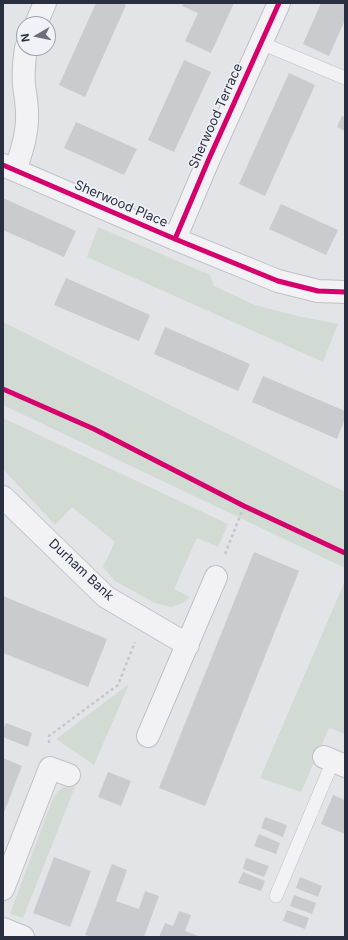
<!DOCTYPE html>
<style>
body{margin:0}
#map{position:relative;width:348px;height:940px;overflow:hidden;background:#e3e4e7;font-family:Inter,sans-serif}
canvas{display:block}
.frame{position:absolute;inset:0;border:4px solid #2a2e41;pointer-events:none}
.north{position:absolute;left:16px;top:16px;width:40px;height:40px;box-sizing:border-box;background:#f0f2f7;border:1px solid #a1a4ae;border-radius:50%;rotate:261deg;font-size:11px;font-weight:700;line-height:16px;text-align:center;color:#2a2e41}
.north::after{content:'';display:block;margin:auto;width:14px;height:18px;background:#6b6e7b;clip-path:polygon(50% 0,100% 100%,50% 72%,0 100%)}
</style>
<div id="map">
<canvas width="348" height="940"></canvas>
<div class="frame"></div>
<div class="north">N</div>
</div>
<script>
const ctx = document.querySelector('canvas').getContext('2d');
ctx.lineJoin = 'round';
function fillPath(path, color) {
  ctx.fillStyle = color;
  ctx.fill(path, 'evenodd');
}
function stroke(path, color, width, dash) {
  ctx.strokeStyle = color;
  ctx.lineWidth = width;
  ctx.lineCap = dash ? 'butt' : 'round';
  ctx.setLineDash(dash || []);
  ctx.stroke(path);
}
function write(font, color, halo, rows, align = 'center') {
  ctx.font = font + ' Inter,sans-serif';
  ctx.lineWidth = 3;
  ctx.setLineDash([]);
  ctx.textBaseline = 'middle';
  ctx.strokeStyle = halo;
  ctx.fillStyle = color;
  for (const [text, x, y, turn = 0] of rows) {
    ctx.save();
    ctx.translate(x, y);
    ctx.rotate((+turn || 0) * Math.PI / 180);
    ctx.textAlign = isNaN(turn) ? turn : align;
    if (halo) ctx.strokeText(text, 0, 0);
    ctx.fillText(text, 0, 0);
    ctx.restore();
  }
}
const green = new Path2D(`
 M 98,227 L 210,275 L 214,286 L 255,305 L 298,316 L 338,324 L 323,362 L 87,257 Z
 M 3,322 L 345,492 L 345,568 L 3,405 Z
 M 3,418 L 228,524 L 218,547 L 197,538 L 174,589 L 190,597 L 183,603 L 171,607 L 155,603 L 115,581 L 103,567 L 115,542 L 72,507 L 55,525 L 3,469 Z
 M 345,581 L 345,734 L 329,728 L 301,792 L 260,778 Z
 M 129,684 L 94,765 L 56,739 Z
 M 66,786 L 75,787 L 23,918 L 10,914 L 53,798 L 58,791 Z`);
const building = new Path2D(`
 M 96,3 L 121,3 L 126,5 L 85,97 L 59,85 Z
 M 183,3 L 234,3 L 211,53 L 185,41 L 198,13 L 182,6 Z
 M 321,3 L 345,3 L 345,20 L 329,56 L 303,44 Z
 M 184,60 L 211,72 L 174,152 L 148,140 Z
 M 289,73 L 315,85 L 265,196 L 239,184 Z
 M 342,116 L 345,117 L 345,131 L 337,127 Z
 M 76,122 L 137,149 L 124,175 L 64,148 Z
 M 3,198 L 76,231 L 64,257 L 3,230 Z
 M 281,204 L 338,230 L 326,255 L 269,229 Z
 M 66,278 L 150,315 L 139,341 L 54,305 Z
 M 165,327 L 250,364 L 238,391 L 154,354 Z
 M 263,376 L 345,411 L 345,419 L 337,439 L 252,402 Z
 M 254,552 L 299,571 L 205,806 L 159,788 Z
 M 3,596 L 107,639 L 88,687 L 3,653 Z
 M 6,723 L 32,733 L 28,747 L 3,737 L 3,730 Z
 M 3,758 L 22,766 L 3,815 Z
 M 108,772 L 131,781 L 121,806 L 98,797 Z
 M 333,795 L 345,800 L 345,834 L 321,824 Z
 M 265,817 L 287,825 L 283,837 L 261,828 Z
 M 259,834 L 280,843 L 276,854 L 254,846 Z
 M 54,857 L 91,871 L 70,927 L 33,913 Z
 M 246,858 L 269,866 L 264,877 L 243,869 Z
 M 112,864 L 127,870 L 116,901 L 139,909 L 145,891 L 159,896 L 144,937 L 91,937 L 85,935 Z
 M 243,872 L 265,881 L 261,891 L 238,883 Z
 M 300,877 L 322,886 L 318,897 L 296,888 Z
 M 294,895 L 316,903 L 312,914 L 290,906 Z
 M 287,910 L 309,918 L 305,929 L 283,921 Z
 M 179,911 L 191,915 L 185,931 L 201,937 L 159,937 L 165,923 L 173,926 Z`);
const path = new Path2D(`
 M 225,554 L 244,506
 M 49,743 L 49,736 L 118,685 L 135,642`);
const lane = new Path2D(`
 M 261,43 L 345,78
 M 276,896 L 333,761`);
const street = new Path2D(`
 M 36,24 L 45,3
 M 3,165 L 175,239 L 278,281 L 318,291 L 345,292
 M 15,170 C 22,152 28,133 27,113 C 27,103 25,94 24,85 C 23,72 24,60 26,48
 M 175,239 L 208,161 L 279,3
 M 3,497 L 106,597 L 188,645
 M 148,736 L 216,577
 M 324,757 L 345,766
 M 3,889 L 50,768 L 69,775
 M 3,929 L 23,937`);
const cycleway = new Path2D(`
 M 3,165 L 175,239 L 278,281 L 318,291 L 345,292
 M 175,239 L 208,161 L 279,3
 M 3,389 L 94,429 L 244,506 L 345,553`);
const streetNames = [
 ["Sherwood Terrace",216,116,-66],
 ["Sherwood Place",121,204,23],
 ["Durham Bank",81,570,43]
];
fillPath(green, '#d1dbd3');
fillPath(building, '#cacbcf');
stroke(lane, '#c0c1c5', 14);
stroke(street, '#c0c1c5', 24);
stroke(path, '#c5c5cb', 2.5, [3, 3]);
stroke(lane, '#f2f2f5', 13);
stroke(street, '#f2f2f5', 22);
stroke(cycleway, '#d6006c', 5);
write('13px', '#2a2e41', '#f0f2f7', streetNames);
</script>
